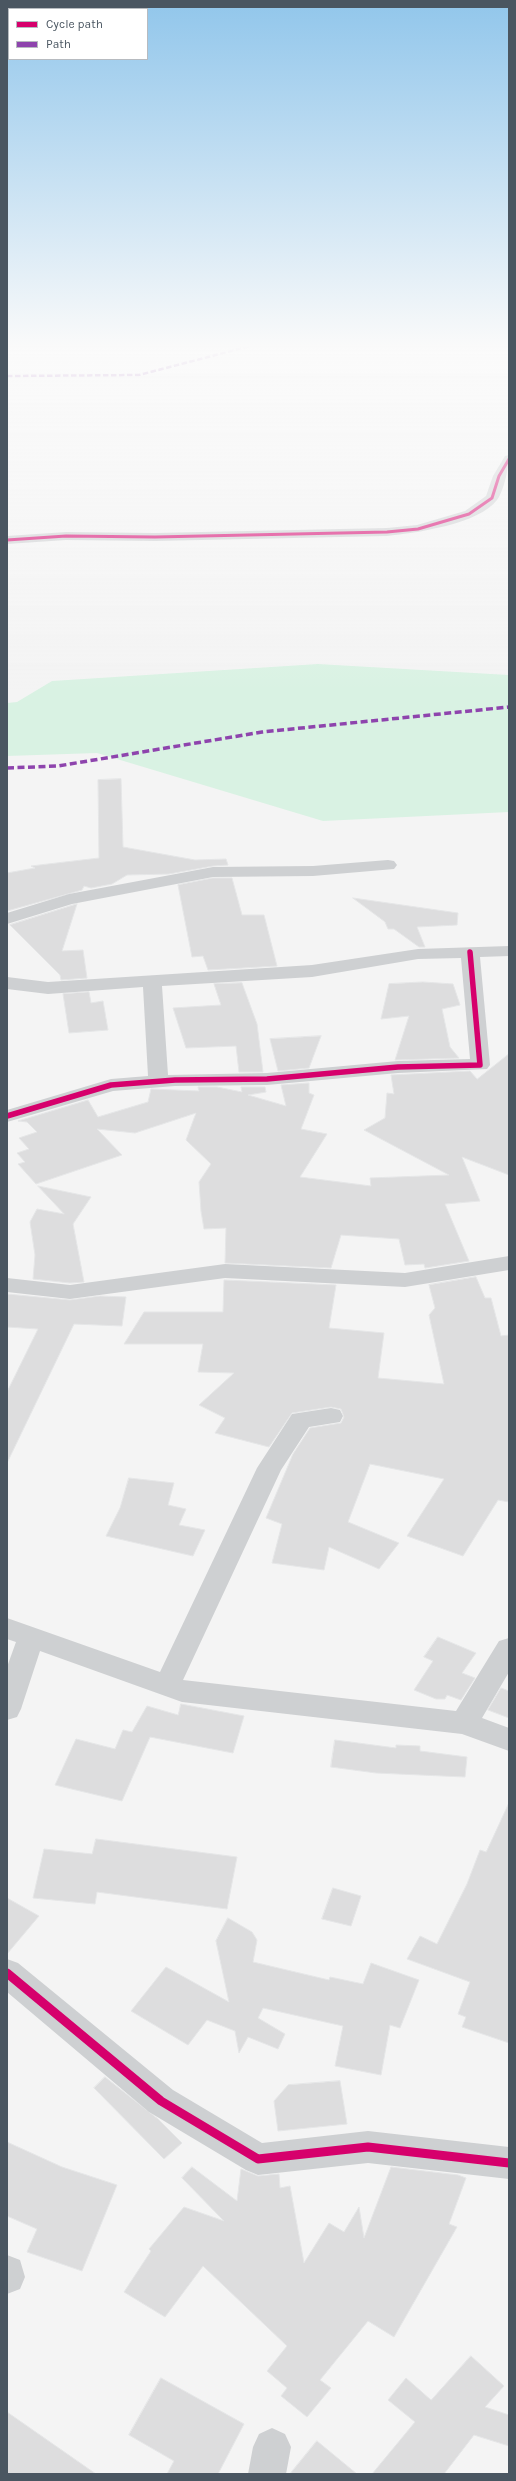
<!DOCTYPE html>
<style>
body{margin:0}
#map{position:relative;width:516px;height:2481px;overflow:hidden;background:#f4f4f4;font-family:Karla,sans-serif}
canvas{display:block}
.frame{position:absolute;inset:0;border:8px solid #4a5661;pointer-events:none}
.legend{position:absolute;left:8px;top:8px;width:140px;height:52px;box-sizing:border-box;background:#fff;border:1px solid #b7bbc0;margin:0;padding:5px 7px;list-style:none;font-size:12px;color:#4a5661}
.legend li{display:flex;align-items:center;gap:8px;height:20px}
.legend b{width:20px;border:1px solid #b7bbc0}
</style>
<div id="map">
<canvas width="516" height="2481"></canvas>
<div class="frame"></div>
<ul class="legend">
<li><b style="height:5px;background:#d6006c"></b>Cycle path</li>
<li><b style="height:5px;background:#8e44ad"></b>Path</li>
</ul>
</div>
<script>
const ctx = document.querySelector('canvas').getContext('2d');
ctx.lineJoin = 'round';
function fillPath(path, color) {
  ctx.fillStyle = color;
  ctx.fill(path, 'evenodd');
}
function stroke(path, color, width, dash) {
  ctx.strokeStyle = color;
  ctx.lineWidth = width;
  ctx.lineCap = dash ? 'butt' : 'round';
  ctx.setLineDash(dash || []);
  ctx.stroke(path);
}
const green = new Path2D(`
 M 318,664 L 509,675 L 509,812 L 323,821 L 97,753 L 7,756 L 7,703 L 17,702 L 52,681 Z`);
const building = new Path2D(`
 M 121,779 L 123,847 L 195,860 L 226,859 L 228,865 L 213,866 L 169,874 L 127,875 L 112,884 L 91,888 L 84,886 L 82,890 L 7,911 L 7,873 L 35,868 L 31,866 L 99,858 L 98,780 Z
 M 213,878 L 232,878 L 242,915 L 264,915 L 277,966 L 208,970 L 203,956 L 192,957 L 178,885 Z
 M 353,898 L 458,913 L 457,925 L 417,927 L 425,947 L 419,947 L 394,929 L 388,929 L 385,922 Z
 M 77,904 L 62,951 L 83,950 L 87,978 L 61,980 L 60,975 L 10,925 Z
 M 423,982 L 453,984 L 460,1005 L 442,1009 L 450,1047 L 459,1058 L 395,1060 L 409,1016 L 381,1019 L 389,984 Z
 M 242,983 L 257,1024 L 263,1072 L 239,1072 L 236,1046 L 186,1048 L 173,1008 L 221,1005 L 214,984 Z
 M 89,992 L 91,1003 L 103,1001 L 108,1030 L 69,1033 L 63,994 Z
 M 321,1036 L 309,1068 L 278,1071 L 270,1039 Z
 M 509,1054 L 509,1175 L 462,1157 L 480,1201 L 445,1204 L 469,1261 L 425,1268 L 424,1264 L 405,1265 L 399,1239 L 341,1235 L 331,1268 L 225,1263 L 226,1228 L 204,1229 L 201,1211 L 199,1182 L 211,1164 L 186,1140 L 196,1113 L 135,1133 L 97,1129 L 122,1155 L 36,1184 L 18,1164 L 25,1162 L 17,1153 L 29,1149 L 19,1138 L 37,1132 L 27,1122 L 18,1121 L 88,1100 L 98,1117 L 148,1102 L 151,1089 L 199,1091 L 198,1087 L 217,1087 L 242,1092 L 241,1087 L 265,1087 L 266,1092 L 248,1095 L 286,1106 L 281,1085 L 309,1083 L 309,1093 L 314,1095 L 301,1129 L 327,1134 L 300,1177 L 371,1186 L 370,1178 L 449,1175 L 364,1130 L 385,1118 L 387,1093 L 394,1094 L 391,1075 L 470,1071 L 477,1079 Z
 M 38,1186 L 91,1197 L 73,1224 L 84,1282 L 70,1283 L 33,1279 L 35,1255 L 30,1222 L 37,1209 L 64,1214 Z
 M 476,1277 L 485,1298 L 491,1298 L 501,1336 L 509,1335 L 509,1502 L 498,1500 L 463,1556 L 407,1536 L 444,1479 L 370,1464 L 348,1522 L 399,1543 L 379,1569 L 329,1547 L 324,1570 L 272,1563 L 282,1524 L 266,1518 L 293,1454 L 310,1428 L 341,1423 L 344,1417 L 341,1409 L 331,1407 L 292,1413 L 269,1447 L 215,1433 L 225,1418 L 199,1405 L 234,1373 L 198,1372 L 203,1344 L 124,1344 L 144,1312 L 223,1312 L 224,1280 L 336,1285 L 329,1328 L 384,1333 L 378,1378 L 444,1384 L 429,1315 L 435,1308 L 429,1285 Z
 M 7,1294 L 70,1300 L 100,1296 L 126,1297 L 122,1326 L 74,1324 L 7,1463 L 7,1392 L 38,1329 L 7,1327 Z
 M 129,1478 L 174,1483 L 168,1505 L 186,1509 L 179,1525 L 205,1530 L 193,1556 L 106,1536 L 120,1508 Z
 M 438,1637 L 476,1653 L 462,1673 L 475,1678 L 461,1700 L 447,1695 L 445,1699 L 436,1699 L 414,1690 L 433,1661 L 424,1657 Z
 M 501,1688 L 509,1691 L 509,1718 L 488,1710 Z
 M 181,1704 L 244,1716 L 233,1753 L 150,1737 L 122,1801 L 55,1785 L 76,1739 L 115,1749 L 123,1730 L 132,1732 L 147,1706 L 178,1715 Z
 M 335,1740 L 396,1748 L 396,1745 L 420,1746 L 420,1751 L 467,1757 L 465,1777 L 376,1773 L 331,1767 Z
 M 509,1803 L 509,2043 L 462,2027 L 466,2017 L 458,2014 L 470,1982 L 407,1959 L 420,1936 L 437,1944 L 467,1884 L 480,1850 L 486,1852 Z
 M 96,1839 L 237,1857 L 227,1909 L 97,1892 L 95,1904 L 33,1898 L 44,1849 L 92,1854 Z
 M 333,1888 L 361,1896 L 351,1926 L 322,1919 Z
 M 7,1898 L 39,1916 L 7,1954 Z
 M 228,1918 L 252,1932 L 257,1940 L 253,1962 L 329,1980 L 330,1977 L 363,1984 L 371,1963 L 419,1980 L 400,2028 L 390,2025 L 381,2075 L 335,2066 L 343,2026 L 263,2008 L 258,2018 L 285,2034 L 278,2049 L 248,2037 L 239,2053 L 235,2031 L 207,2020 L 188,2045 L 131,2011 L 166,1967 L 229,2002 L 216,1941 Z
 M 105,2077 L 158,2119 L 182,2143 L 164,2159 L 94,2088 Z
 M 340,2081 L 347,2124 L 278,2131 L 274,2101 L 288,2085 Z
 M 7,2142 L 62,2167 L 117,2185 L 82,2271 L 27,2252 L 37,2229 L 7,2216 Z
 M 192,2167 L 237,2201 L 241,2169 L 258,2176 L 279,2174 L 280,2188 L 290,2186 L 304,2263 L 329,2223 L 344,2232 L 359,2207 L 364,2238 L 391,2167 L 458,2175 L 466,2178 L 449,2224 L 457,2227 L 394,2337 L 368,2321 L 320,2380 L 331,2388 L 307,2417 L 281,2396 L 287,2388 L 267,2371 L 287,2346 L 203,2266 L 165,2317 L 124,2292 L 151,2251 L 149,2249 L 184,2207 L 224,2221 L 182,2178 Z
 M 471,2356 L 504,2386 L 485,2407 L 509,2415 L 509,2446 L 474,2435 L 444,2474 L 372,2474 L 415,2422 L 388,2400 L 406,2378 L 431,2400 Z
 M 161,2378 L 244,2424 L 218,2474 L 167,2474 L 174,2461 L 129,2435 Z
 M 7,2412 L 96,2474 L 7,2474 Z
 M 317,2441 L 357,2474 L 290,2474 Z`);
const minor = new Path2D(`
 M 509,455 C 509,466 504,491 497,500 C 479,524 416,533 387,536 L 155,541 L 66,540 L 7,544 L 7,536 L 66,532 L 155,533 L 387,528 L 417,525 L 465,511 L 486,496 L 493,476 L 505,456 Z
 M 388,860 L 394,861 L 397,865 L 394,869 L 313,876 L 213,877 L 72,904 L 7,924 L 7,913 L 69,894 L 213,867 L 313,866 Z
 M 509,946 L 509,956 L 480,957 L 490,1065 L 487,1069 L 398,1073 L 267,1085 L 175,1086 L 113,1091 L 7,1122 L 7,1110 L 111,1079 L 148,1076 L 143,987 L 48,994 L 7,989 L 7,977 L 48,982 L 312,965 L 418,949 ZM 461,958 L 470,1059 L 398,1061 L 267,1073 L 168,1075 L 162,986 L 312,977 L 418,959 Z
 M 509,1256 L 509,1270 L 405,1287 L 225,1278 L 70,1299 L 7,1292 L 7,1278 L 70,1285 L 225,1264 L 405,1273 Z
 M 331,1408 L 340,1410 L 343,1416 L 340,1422 L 309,1427 L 281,1470 L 183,1680 L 456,1711 L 499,1641 L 509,1638 L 509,1672 L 482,1718 L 509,1728 L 509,1751 L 462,1734 L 182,1702 L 40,1651 L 21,1709 L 17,1717 L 7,1720 L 7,1667 L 16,1642 L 7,1639 L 7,1618 L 160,1672 L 257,1468 L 292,1414 Z
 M 7,1959 L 18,1963 L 173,2090 L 262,2143 L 368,2131 L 509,2147 L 509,2179 L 368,2163 L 258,2175 L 246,2170 L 149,2112 L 7,1992 Z
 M 7,2255 L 20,2260 L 25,2277 L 20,2289 L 7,2294 Z
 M 272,2428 L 285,2434 L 291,2447 L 286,2474 L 248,2474 L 253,2447 L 259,2434 Z`);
const quietFar1 = new Path2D(`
 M 7,376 L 139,375 L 254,345`);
const quiet = new Path2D(`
 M 7,768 L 58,766 L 262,732 L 509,707`);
const cyclewayFar2 = new Path2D(`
 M 7,540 L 66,536 L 155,537 L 387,532 L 418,529 L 469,514 L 492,498 L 499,476 L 509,459`);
const cyclewayFar1 = new Path2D(`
 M 7,1116 L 111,1085 L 175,1080 L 267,1079 L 398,1067 L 480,1065 L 470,952`);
const cycleway = new Path2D(`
 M 7,1973 L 161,2101 L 258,2159 L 368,2147 L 509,2163`);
fillPath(green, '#d9f2e3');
fillPath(building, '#ddddde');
stroke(building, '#e5e6e7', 1);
fillPath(minor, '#ced0d2');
stroke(quietFar1, '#8e44ad', 2.5, [5.5, 2.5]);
stroke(quiet, '#8e44ad', 3.5, [7, 3.5]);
stroke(cyclewayFar2, '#d6006c', 3);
stroke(cyclewayFar1, '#d6006c', 5.5);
stroke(cycleway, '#d6006c', 9);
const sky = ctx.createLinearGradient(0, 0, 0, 692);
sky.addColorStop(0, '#91c6eb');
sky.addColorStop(0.5, '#fafafa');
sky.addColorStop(1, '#fafafa00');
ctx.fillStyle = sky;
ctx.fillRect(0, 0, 516, 692);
</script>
